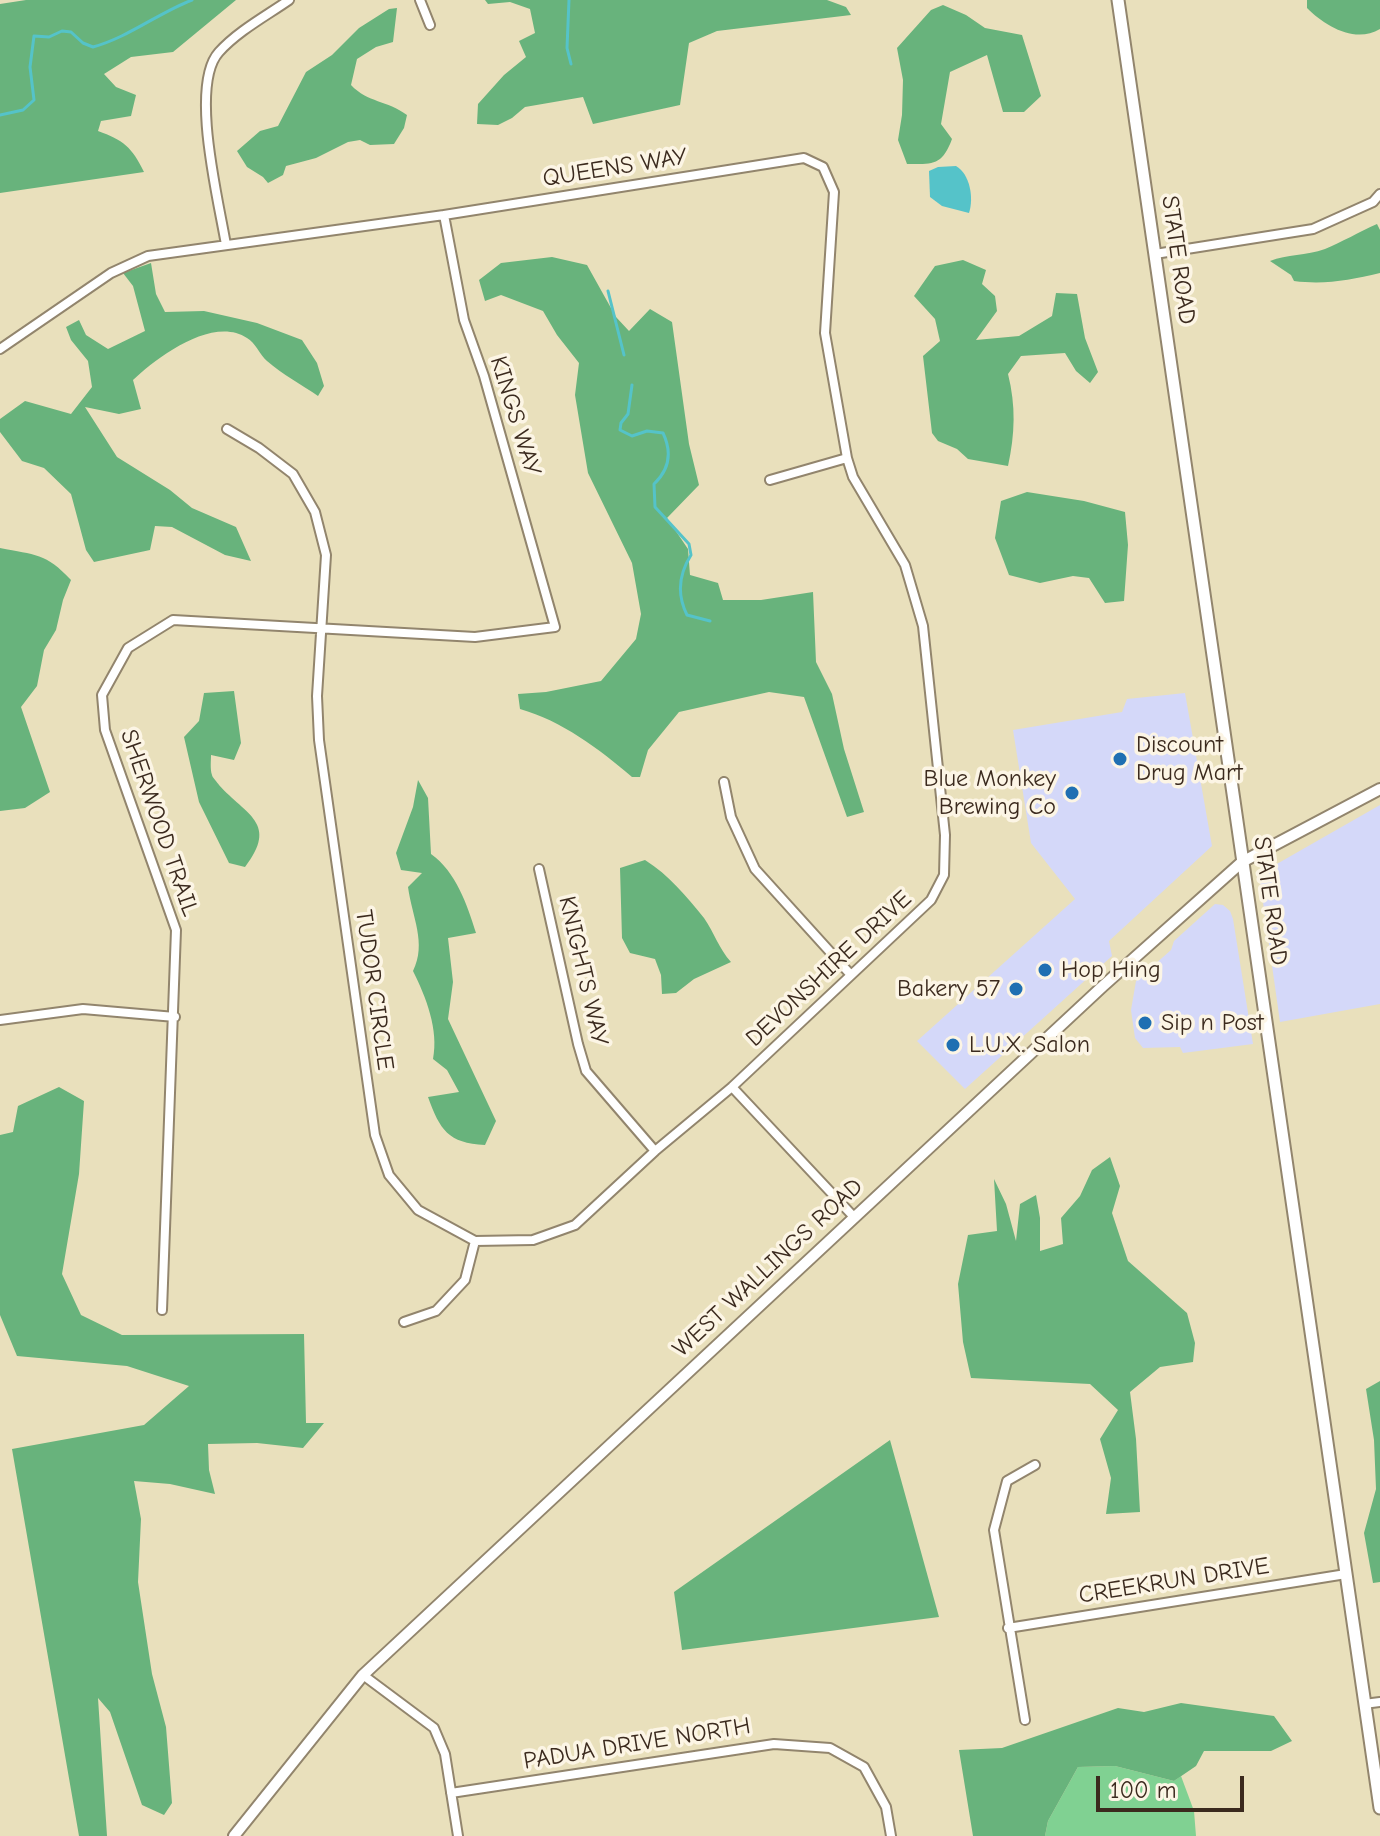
<!DOCTYPE html>
<style>
body{margin:0}
#map{position:relative;width:1380px;height:1836px;overflow:hidden;background:#e9e0bc;font-family:"Comic Neue",sans-serif}
canvas{display:block}
.scale{position:absolute;left:1096px;top:1776px;width:148px;height:36px;box-sizing:border-box;border:4px solid #3b2a1e;border-top:0;padding-left:10px;font-size:24px;line-height:28px;white-space:nowrap;color:#3b2a1e;-webkit-text-stroke:6px #fcf5e5;paint-order:stroke}
</style>
<div id="map">
<canvas width="1380" height="1836"></canvas>
<div class="scale">100 m</div>
</div>
<script>
const ctx = document.querySelector('canvas').getContext('2d');
ctx.lineJoin = 'round';
function fillPath(path, color) {
  ctx.fillStyle = color;
  ctx.fill(path, 'evenodd');
}
function stroke(path, color, width, dash) {
  ctx.strokeStyle = color;
  ctx.lineWidth = width;
  ctx.lineCap = dash ? 'butt' : 'round';
  ctx.setLineDash(dash || []);
  ctx.stroke(path);
}
function write(font, color, halo, rows, align = 'center') {
  ctx.font = font + ' "Comic Neue",sans-serif';
  ctx.lineWidth = 7;
  ctx.setLineDash([]);
  ctx.textBaseline = 'middle';
  ctx.strokeStyle = halo;
  ctx.fillStyle = color;
  for (const [text, x, y, turn = 0] of rows) {
    ctx.save();
    ctx.translate(x, y);
    ctx.rotate((+turn || 0) * Math.PI / 180);
    ctx.textAlign = isNaN(turn) ? turn : align;
    if (halo) ctx.strokeText(text, 0, 0);
    ctx.fillText(text, 0, 0);
    ctx.restore();
  }
}
const built = new Path2D(`
 M 1185,693 L 1212,846 L 1109,941 L 1112,956 L 965,1089 L 917,1041 L 1075,899 L 1031,843 L 1013,730 L 1122,712 L 1127,699 Z
 M 1380,805 L 1380,1004 L 1280,1022 L 1260,881 L 1268,869 Z
 M 1215,904 L 1223,905 L 1230,911 L 1233,919 L 1253,1044 L 1183,1053 L 1180,1047 L 1143,1048 L 1135,1038 L 1131,1010 L 1136,981 L 1171,950 L 1174,941 Z`);
const green = new Path2D(`
 M 1115,1766 L 1174,1781 L 1181,1776 L 1194,1811 L 1196,1836 L 1045,1836 L 1048,1821 L 1078,1767 Z`);
const forest = new Path2D(`
 M 26,0 L 236,0 L 173,52 L 131,57 L 104,74 L 116,87 L 136,95 L 131,116 L 101,121 L 98,131 C 123,140 132,147 144,172 L 0,193 L 0,4 Z
 M 485,0 L 827,0 L 846,7 L 851,15 L 717,31 L 689,43 L 680,105 L 593,124 L 583,97 L 525,107 L 512,118 L 498,125 L 477,124 L 478,104 L 504,75 L 526,57 L 519,41 L 535,33 L 530,9 L 510,2 L 488,4 Z
 M 1307,0 L 1380,0 L 1380,29 C 1355,44 1325,26 1307,8 Z
 M 943,5 L 966,15 L 985,28 L 1022,35 L 1041,96 L 1024,112 L 1003,112 L 987,55 L 950,72 L 941,124 L 952,139 C 942,166 933,164 907,164 L 898,140 L 902,115 L 903,80 L 897,48 L 931,10 Z
 M 397,8 L 393,42 L 376,47 L 357,59 L 351,85 C 368,103 387,100 407,115 L 404,128 L 394,144 L 370,145 L 360,140 L 348,142 L 316,158 L 286,166 L 283,175 L 268,183 L 263,177 L 247,167 L 237,151 L 260,131 L 278,126 L 306,72 L 332,55 L 359,28 L 389,9 Z
 M 1377,224 L 1380,230 L 1380,273 C 1350,280 1325,285 1294,281 L 1291,275 L 1270,261 C 1287,254 1306,256 1325,249 C 1342,242 1359,232 1377,224 Z
 M 552,257 L 587,265 L 616,317 L 629,331 L 650,309 L 672,322 L 689,444 L 699,485 L 667,518 L 688,549 L 690,575 L 718,583 L 723,600 L 761,600 L 813,592 L 816,662 L 832,694 L 844,749 L 864,812 L 847,817 L 804,697 L 769,692 L 679,712 L 648,750 L 640,777 L 632,777 C 598,748 562,721 520,709 L 518,694 L 546,692 L 601,681 L 636,639 L 641,614 L 632,563 L 588,473 L 575,395 L 579,363 L 557,335 L 543,311 L 501,295 L 485,301 L 479,280 L 501,263 Z
 M 963,260 L 986,270 L 982,284 L 995,296 L 997,311 L 976,340 L 1019,336 L 1052,316 L 1056,293 L 1077,294 L 1085,338 L 1098,372 L 1090,383 L 1076,371 L 1065,353 L 1021,356 L 1008,374 C 1016,406 1015,434 1008,466 L 968,459 L 957,449 L 938,441 L 932,433 L 923,356 L 940,341 L 935,319 L 914,296 L 935,266 Z
 M 151,263 L 156,294 L 165,312 L 204,311 L 257,323 L 302,340 L 317,363 L 324,386 L 318,396 C 302,385 282,374 267,361 C 260,355 255,342 247,338 C 213,315 156,358 133,380 L 141,409 L 119,414 L 85,407 L 117,457 L 170,490 L 192,508 L 236,527 L 251,561 L 225,555 L 172,527 L 155,526 L 150,550 L 94,562 L 86,550 L 71,494 L 44,468 L 22,461 L 0,432 L 0,419 L 25,401 L 71,414 L 92,387 L 88,361 L 71,340 L 66,327 L 79,320 L 86,335 L 108,349 L 145,331 L 133,286 L 123,273 Z
 M 1027,492 L 1084,501 L 1125,512 L 1128,545 L 1124,601 L 1105,603 L 1089,578 L 1073,576 L 1040,583 L 1009,575 L 995,538 L 1001,501 Z
 M 0,548 C 35,555 46,553 71,580 L 63,600 L 56,630 L 44,650 L 37,686 L 21,707 L 50,792 L 25,808 L 0,811 Z
 M 234,691 L 241,743 L 234,760 L 211,755 C 211,761 210,769 212,775 C 212,777 218,783 219,785 C 246,815 279,823 245,867 L 229,863 L 199,802 L 184,737 L 199,721 L 204,693 Z
 M 418,780 L 428,798 L 431,854 C 456,872 467,904 476,933 L 448,938 L 453,982 L 448,1019 L 496,1121 L 485,1145 C 448,1143 440,1130 428,1097 L 459,1092 L 447,1070 L 433,1059 C 439,1030 426,997 413,971 C 427,943 412,917 408,887 L 422,873 L 401,870 L 396,853 L 413,807 Z
 M 645,860 C 669,875 686,896 704,918 C 714,932 719,949 731,962 L 694,979 L 676,993 L 662,994 L 661,975 L 655,959 L 630,953 L 622,938 L 620,868 Z
 M 59,1087 L 84,1101 L 79,1174 L 62,1274 L 81,1315 L 122,1335 L 304,1334 L 306,1423 L 324,1423 L 303,1448 L 257,1443 L 208,1444 L 209,1470 L 215,1494 L 170,1484 L 134,1481 L 141,1519 L 138,1582 L 152,1674 L 166,1727 L 172,1803 L 164,1815 L 142,1805 L 110,1712 L 98,1698 L 107,1836 L 79,1836 L 12,1449 L 144,1425 L 189,1386 L 127,1366 L 17,1356 L 0,1315 L 0,1135 L 13,1132 L 18,1106 Z
 M 1110,1157 L 1120,1186 L 1112,1213 L 1128,1261 L 1187,1313 L 1195,1343 L 1193,1362 L 1160,1367 L 1130,1392 L 1136,1439 L 1140,1512 L 1106,1514 L 1111,1478 L 1100,1439 L 1118,1410 L 1090,1384 L 971,1378 L 963,1342 L 958,1284 L 968,1235 L 997,1231 L 994,1179 L 1006,1204 L 1016,1241 L 1020,1204 L 1036,1195 L 1040,1218 L 1040,1251 L 1063,1244 L 1061,1218 L 1080,1196 L 1092,1170 Z
 M 1380,1381 L 1380,1582 L 1373,1583 L 1364,1533 L 1376,1489 L 1374,1440 L 1366,1389 Z
 M 890,1440 L 939,1617 L 682,1650 L 674,1592 Z
 M 1181,1703 L 1274,1716 L 1292,1741 L 1271,1751 L 1204,1751 L 1196,1766 L 1174,1781 L 1115,1766 L 1078,1767 L 1048,1821 L 1045,1836 L 973,1836 L 959,1750 L 1002,1748 L 1118,1708 L 1144,1712 Z`);
const water = new Path2D(`
 M 956,166 C 970,174 974,198 969,213 L 942,206 L 930,197 L 929,171 L 938,167 Z`);
const stream = new Path2D(`
 M 569,0 L 567,48 L 571,64
 M 0,115 L 23,110 L 34,100 L 30,67 L 34,36 L 49,37 L 62,31 L 71,32 L 83,43 L 93,47 C 129,37 158,13 192,0
 M 608,291 L 624,355
 M 632,385 L 628,414 L 621,423 L 620,430 L 632,436 L 647,431 L 663,433 C 672,452 670,469 654,484 L 655,507 L 689,544 L 691,555 C 679,574 677,595 687,615 L 710,621`);
const minor = new Path2D(`
 M 420,0 L 430,25
 M 226,245 C 219,202 189,85 219,52 C 238,31 266,16 289,0
 M 1155,254 L 1313,229 L 1373,202 L 1380,194
 M 0,349 L 111,273 L 148,256 L 444,215 L 804,158 L 823,167 L 834,192 L 825,333 L 847,458 L 853,477 L 905,565 L 923,626 L 945,835 L 944,875 L 931,900 L 732,1087 L 655,1151 L 575,1225 L 533,1240 L 475,1241 L 418,1210 L 389,1175 L 375,1135 L 319,740 L 317,696 L 326,555 L 315,512 L 293,474 L 259,448 L 227,429
 M 770,480 L 847,458
 M 724,782 L 731,817 L 755,869 L 851,975
 M 539,869 L 578,1044 L 586,1071 L 655,1151
 M 0,1020 L 83,1009 L 175,1017
 M 732,1087 L 853,1216
 M 162,1310 L 176,930 L 105,730 L 102,695 L 128,648 L 173,620 L 475,637 L 555,627 L 484,376 L 464,320 L 444,215
 M 404,1322 L 436,1311 L 465,1280 L 475,1241
 M 1008,1628 L 1346,1574
 M 363,1675 L 434,1728 L 445,1754 L 458,1836
 M 1364,1704 L 1380,1702
 M 1025,1720 L 994,1530 L 1007,1481 L 1035,1465
 M 451,1793 L 774,1744 L 830,1748 L 864,1767 L 886,1807 L 891,1836`);
const tertiary = new Path2D(`
 M 234,1836 L 363,1675 L 1103,986 L 1242,862 L 1380,789`);
const secondary = new Path2D(`
 M 1118,0 L 1380,1808`);
const markers = [
 [1120,759,8,"#1f6fb2"],
 [1072,793,8,"#1f6fb2"],
 [1045,970,8,"#1f6fb2"],
 [1016,989,8,"#1f6fb2"],
 [1145,1023,8,"#1f6fb2"],
 [953,1045,8,"#1f6fb2"]
];
const streetNames = [
 ["QUEENS WAY",615,168,-9],
 ["STATE ROAD",1178,260,82],
 ["KINGS WAY",515,416,73],
 ["SHERWOOD TRAIL",159,823,71],
 ["STATE ROAD",1270,901,82],
 ["DEVONSHIRE DRIVE",829,969,-43],
 ["KNIGHTS WAY",583,971,77],
 ["TUDOR CIRCLE",374,990,82],
 ["WEST WALLINGS ROAD",768,1268,-43],
 ["CREEKRUN DRIVE",1174,1581,-9],
 ["PADUA DRIVE NORTH",637,1744,-9]
];
const poiNames = [
 ["Discount",1136,745],
 ["Drug Mart",1136,773],
 ["Blue Monkey",1056,779,"right"],
 ["Brewing Co",1056,807,"right"],
 ["Hop Hing",1061,970],
 ["Bakery 57",1000,989,"right"],
 ["Sip n Post",1161,1023],
 ["L.U.X. Salon",969,1045]
];
fillPath(built, '#d4d8f9');
fillPath(green, '#80d192');
fillPath(forest, '#68b37c');
fillPath(water, '#55c3c9');
stroke(stream, '#55c3c9', 3);
stroke(minor, '#92856d', 12);
stroke(tertiary, '#92856d', 14);
stroke(secondary, '#92856d', 15);
stroke(minor, '#fff', 8);
stroke(tertiary, '#fff', 10);
stroke(secondary, '#fff', 11);
for (const [x, y, r, color] of markers) {
  const dot = new Path2D();
  dot.arc(x, y, r, 0, 2 * Math.PI);
  ctx.fillStyle = color;
  ctx.fill(dot);
  stroke(dot, '#fcf5e5', 3);
}
write('24px', '#3b2a1e', '#fcf5e5', streetNames);
write('24px', '#3b2a1e', '#fcf5e5', poiNames, 'left');
</script>
